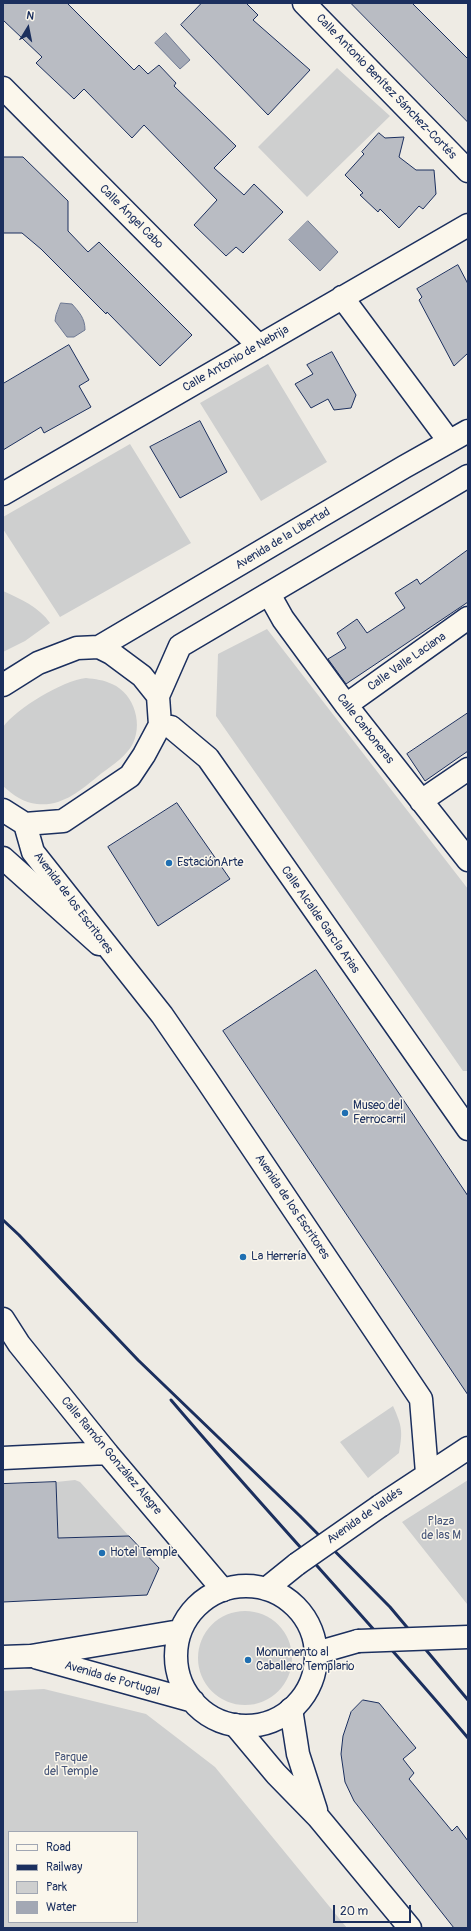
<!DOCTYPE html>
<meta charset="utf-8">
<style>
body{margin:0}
#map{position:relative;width:471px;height:1931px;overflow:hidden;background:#eeebe4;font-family:Pangolin,sans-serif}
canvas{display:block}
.frame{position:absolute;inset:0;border:4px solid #1b2f5e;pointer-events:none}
.legend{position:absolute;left:8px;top:1831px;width:130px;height:92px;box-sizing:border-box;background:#fbf7ec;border:1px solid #a1a7b3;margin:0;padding:5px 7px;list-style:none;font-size:12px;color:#1b2f5e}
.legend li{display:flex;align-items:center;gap:8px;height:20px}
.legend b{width:20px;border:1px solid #a1a7b3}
.north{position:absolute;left:8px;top:8px;width:40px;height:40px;-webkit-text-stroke:3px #fbf7ec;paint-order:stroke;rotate:10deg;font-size:11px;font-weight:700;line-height:16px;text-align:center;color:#1b2f5e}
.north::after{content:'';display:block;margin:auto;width:14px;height:18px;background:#1b2f5e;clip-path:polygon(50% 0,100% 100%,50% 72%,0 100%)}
.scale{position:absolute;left:333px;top:1905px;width:78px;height:18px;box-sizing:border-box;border:2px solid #1b2f5e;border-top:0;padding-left:5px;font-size:12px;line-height:14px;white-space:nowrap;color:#1b2f5e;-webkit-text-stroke:3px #fbf7ec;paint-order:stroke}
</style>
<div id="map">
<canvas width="471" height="1931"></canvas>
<div class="frame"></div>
<ul class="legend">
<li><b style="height:5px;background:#fbf7ec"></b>Road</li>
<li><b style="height:5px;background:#1b2f5e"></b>Railway</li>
<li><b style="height:11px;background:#cecfcf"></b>Park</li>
<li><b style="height:11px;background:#a3a8b4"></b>Water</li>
</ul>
<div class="north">N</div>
<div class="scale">20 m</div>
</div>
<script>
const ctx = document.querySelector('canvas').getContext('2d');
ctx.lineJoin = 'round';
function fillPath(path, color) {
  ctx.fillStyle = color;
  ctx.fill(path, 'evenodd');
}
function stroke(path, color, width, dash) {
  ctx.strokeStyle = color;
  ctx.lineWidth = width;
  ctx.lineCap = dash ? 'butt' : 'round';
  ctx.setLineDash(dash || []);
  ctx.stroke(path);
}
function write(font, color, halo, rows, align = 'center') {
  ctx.font = font + ' Pangolin,sans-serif';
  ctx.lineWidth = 3;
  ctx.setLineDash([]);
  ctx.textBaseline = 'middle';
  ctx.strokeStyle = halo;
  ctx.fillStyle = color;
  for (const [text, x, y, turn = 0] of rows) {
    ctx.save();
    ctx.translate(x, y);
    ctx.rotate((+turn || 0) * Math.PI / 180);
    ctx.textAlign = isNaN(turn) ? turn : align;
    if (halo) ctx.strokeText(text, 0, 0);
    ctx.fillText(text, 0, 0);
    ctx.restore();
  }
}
const green = new Path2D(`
 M 337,68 L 390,116 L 307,197 L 258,147 Z
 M 268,364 L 327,462 L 261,501 L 200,403 Z
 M 130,444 L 191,543 L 60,617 L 3,529 L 3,517 Z
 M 3,591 C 21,599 39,607 50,623 L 25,641 L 3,652 Z
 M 267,629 L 468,889 L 468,1071 L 463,1071 L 216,716 L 218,654 Z
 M 86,678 C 95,679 104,680 112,684 C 135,694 144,726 131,747 C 123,759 108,768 97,777 C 80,791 61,807 37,804 C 24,803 13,795 3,786 L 3,727 C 16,709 63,680 86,678 Z
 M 393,1406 C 402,1426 403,1431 399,1453 L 368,1478 L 340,1442 Z
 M 75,1480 L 80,1482 L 129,1536 L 58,1538 L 56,1482 Z
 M 468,1480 L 468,1604 L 467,1604 L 402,1522 Z
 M198 1658a47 47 0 1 1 94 0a47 47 0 1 1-94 0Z
 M 44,1689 L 146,1714 L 215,1767 L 347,1928 L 3,1928 L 3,1691 ZM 9,1832 L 137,1832 L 137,1922 L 9,1922 Z`);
const water = new Path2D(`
 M 166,33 L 190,60 L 180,69 L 155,43 Z
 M 308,221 L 338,252 L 320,271 L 289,240 Z
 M 61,303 L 72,304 C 79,312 85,318 85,330 L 74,337 L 67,337 L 55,321 L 56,315 Z`);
const building = new Path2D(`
 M 3,3 L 67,3 L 134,70 L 139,65 L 148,74 L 159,65 L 176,83 L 174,86 L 236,146 L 214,168 L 244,195 L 254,184 L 283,212 L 243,253 L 236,247 L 226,256 L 194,225 L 217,200 L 144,125 L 132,138 L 84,89 L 74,99 L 36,63 L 42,57 L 3,20 Z
 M 202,3 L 246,3 L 258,15 L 253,20 L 310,70 L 268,115 L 181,25 Z
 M 351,3 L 412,3 L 468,59 L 468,122 Z
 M 379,133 L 385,138 L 404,137 L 399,157 L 416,170 L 434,170 L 436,194 L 423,209 L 419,206 L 399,228 L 380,209 L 378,212 L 360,195 L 363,193 L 345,175 L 364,154 L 362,152 Z
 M 3,157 L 23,157 L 68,201 L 68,231 L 88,252 L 99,242 L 192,335 L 160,366 L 107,312 L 106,314 L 41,249 L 22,233 L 3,233 Z
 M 458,265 L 468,284 L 468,353 L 454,366 L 419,300 L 422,297 L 417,289 Z
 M 69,345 L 89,380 L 79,386 L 91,407 L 44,433 L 41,427 L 3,450 L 3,384 Z
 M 332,352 L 356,395 L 351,408 L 334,410 L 328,399 L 311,408 L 295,384 L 313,374 L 307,365 Z
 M 200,421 L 227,472 L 180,498 L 150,447 Z
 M 468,550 L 468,602 L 346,684 L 328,659 L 346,648 L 337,633 L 357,619 L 367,633 L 405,608 L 395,593 L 417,579 L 420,584 Z
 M 468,713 L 468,751 L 425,781 L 407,754 Z
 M 177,803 L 230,879 L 158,926 L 108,847 Z
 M 316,970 L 468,1196 L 468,1395 L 223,1031 Z
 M 56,1482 L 58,1538 L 129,1536 L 159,1568 L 147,1595 L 3,1602 L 3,1484 Z
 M 363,1700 L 379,1703 L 416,1748 L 403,1759 L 414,1773 L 409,1779 L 452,1831 L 457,1826 L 468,1841 L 468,1928 L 454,1928 L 354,1801 L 345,1782 L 341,1754 L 343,1736 L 351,1712 Z`);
const minor = new Path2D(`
 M 304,3 L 468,171
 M 3,88 L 259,346
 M 342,297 L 449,441
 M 3,494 L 468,225
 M 269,594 L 283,619 L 346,705 L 468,860
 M 346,705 L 468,618
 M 421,801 L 468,769
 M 3,858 L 99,944
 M 3,1319 L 19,1344 L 107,1453 L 223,1590
 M 3,1458 L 107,1453
 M 291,1709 L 298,1754 L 316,1810
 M 235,1725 L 276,1774 L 318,1817 L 410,1928`);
const major = new Path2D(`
 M 99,647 L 404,467 L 468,431
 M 3,685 L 38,663 L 77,648 L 99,647 L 111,653 L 142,676 L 158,696 L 160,725 L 144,755 L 130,776 L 63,821 L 25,824 L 3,810
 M 158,696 L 180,646 L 468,476
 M 160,725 L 171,727 L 208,758 L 468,1129
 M 25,824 L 33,852 L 162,1015 L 206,1079 L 421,1399 L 427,1473
 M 380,1506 L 468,1448
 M176 1656a70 70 0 1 1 140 0a70 70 0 1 1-140 0Z
 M 266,1589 L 297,1564
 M 316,1653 L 358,1641
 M 3,1657 L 31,1656 L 180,1631
 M 38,1658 L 193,1701`);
const rail = new Path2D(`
 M 3,1220 L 19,1235 L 138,1360 L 300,1516 L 390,1607 L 468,1700
 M 171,1400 C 268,1514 371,1623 468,1738`);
const majorBridge = new Path2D(`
 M 297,1564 L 380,1506
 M 358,1641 L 468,1637`);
const markers = [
 [169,863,4,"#1f6fb2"],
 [345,1113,4,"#1f6fb2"],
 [243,1257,4,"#1f6fb2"],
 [102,1553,4,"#1f6fb2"],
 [248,1660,4,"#1f6fb2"]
];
const streetNames = [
 ["Calle Antonio Benítez Sánchez-Cortés",386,87,46],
 ["Calle Ángel Cabo",131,217,45],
 ["Calle Antonio de Nebrija",236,359,-30],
 ["Avenida de la Libertad",283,539,-31],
 ["Calle Valle Laciana",407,662,-35],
 ["Calle Carboneras",365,729,52],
 ["Avenida de los Escritores",73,903,53],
 ["Calle Alcalde García Arias",320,920,55],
 ["Avenida de los Escritores",292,1207,56],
 ["Calle Ramón González Alegre",111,1456,50],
 ["Avenida de Valdés",365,1516,-35],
 ["Avenida de Portugal",112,1679,16]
];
const poiNames = [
 ["EstaciónArte",177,863],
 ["Museo del",353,1106],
 ["Ferrocarril",353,1120],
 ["La Herrería",251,1257],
 ["Hotel Temple",110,1553],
 ["Monumento al",256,1653],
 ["Caballero Templario",256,1667]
];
const parkNames = [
 ["Plaza",441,1522],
 ["de las M",441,1536],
 ["Parque",71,1758],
 ["del Temple",71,1772]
];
fillPath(green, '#cecfcf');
fillPath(water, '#a3a8b4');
stroke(water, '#6d7892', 1);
fillPath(building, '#b9bcc3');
stroke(building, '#1b2f5e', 1);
stroke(minor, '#1b2f5e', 25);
stroke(major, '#1b2f5e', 25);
stroke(minor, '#fbf7ec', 22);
stroke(major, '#fbf7ec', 22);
stroke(rail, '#1b2f5e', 3);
stroke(majorBridge, '#1b2f5e', 25, []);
stroke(majorBridge, '#fbf7ec', 22);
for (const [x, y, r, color] of markers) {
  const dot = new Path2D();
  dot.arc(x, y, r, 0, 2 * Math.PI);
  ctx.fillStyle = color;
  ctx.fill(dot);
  stroke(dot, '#fbf7ec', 1.5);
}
write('12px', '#1b2f5e', '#fbf7ec', streetNames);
write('12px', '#1b2f5e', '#fbf7ec', poiNames, 'left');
write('12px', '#48577a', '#fbf7ec', parkNames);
</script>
